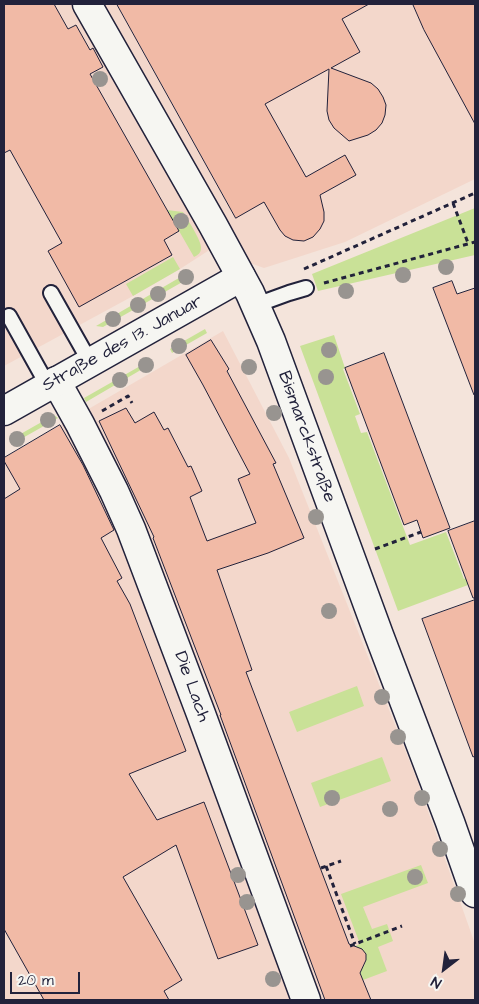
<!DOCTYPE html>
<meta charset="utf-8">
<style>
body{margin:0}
#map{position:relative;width:479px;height:1004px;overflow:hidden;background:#f4e4db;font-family:"Architects Daughter",sans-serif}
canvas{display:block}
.frame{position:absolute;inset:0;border:5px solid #22223b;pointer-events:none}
.north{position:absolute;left:419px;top:944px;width:50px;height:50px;-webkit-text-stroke:4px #f6f6f2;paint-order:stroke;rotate:210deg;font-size:14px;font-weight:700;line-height:20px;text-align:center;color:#22223b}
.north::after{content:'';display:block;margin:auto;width:18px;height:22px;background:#22223b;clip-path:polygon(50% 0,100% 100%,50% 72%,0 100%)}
.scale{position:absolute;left:10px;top:972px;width:70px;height:22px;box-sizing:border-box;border:2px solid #22223b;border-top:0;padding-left:6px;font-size:15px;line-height:18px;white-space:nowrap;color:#22223b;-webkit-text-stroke:4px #f6f6f2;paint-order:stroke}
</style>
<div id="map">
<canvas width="479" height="1004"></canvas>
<div class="frame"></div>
<div class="north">N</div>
<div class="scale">20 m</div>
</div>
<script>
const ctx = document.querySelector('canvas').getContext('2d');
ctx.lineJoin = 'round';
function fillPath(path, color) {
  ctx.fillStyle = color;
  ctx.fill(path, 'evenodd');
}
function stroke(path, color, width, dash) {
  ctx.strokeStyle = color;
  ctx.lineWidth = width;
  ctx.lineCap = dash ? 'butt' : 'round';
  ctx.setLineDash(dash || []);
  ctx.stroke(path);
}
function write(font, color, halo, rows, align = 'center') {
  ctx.font = font + ' "Architects Daughter",sans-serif';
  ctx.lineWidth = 4.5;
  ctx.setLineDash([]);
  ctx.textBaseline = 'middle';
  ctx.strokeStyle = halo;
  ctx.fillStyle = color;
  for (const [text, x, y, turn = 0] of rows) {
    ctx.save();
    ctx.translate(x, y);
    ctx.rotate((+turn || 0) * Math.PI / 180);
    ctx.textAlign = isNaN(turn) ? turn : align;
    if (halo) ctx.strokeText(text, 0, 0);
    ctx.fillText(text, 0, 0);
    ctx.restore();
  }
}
const built = new Path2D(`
 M 4,4 L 475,4 L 475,179 L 345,242 L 264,268 L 211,249 L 180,269 L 133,296 L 4,366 Z
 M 223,331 L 289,458 L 417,780 L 475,944 L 475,1000 L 4,1000 L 4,458 Z`);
const green = new Path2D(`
 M 475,208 L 475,255 L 318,291 L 312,274 Z
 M 167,210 L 183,212 C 187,219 202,241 201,248 C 201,253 198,255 194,257 Z
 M 173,257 L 180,269 L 133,296 L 126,284 Z
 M 191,271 L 193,276 L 103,327 L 96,326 Z
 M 205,329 L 207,333 L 172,353 L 170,349 Z
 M 334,335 L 345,368 L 343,369 L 360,414 L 355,416 L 361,433 L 367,432 L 410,545 L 446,532 L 464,579 L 466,578 L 468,585 L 398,611 L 300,346 Z
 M 149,361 L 151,364 L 86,402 L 84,398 Z
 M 54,415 L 58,418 L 12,444 L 10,440 Z
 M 357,686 L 364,706 L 297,732 L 289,712 Z
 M 382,757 L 391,781 L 320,807 L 311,783 Z
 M 421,865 L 428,883 L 363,907 L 372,929 L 387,924 L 393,941 L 378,947 L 387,971 L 363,980 L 358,968 L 364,966 L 366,960 L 366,954 L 351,948 L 360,944 L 341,894 Z`);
const building = new Path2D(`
 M 4,4 L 54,4 L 68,29 L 76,25 L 90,50 L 93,48 L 103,67 L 90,74 L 179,231 L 164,240 L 172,255 L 79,307 L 48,251 L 62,243 L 10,150 L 4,153 Z
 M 117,4 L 369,4 L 342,19 L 360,52 L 331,68 L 371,83 L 378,89 L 383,97 L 386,105 L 385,115 L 382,123 L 376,130 L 368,135 L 349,141 L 334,128 L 329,120 L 327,111 L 329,69 L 265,104 L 306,177 L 345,155 L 356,175 L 320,195 L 324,212 L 324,221 L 320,229 L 313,237 L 304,241 L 293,240 L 285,236 L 280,230 L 264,202 L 236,218 Z
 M 413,4 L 475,4 L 475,124 L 424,30 Z
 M 452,281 L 457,294 L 475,288 L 475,395 L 474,395 L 433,288 Z
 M 211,340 L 229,369 L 227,371 L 276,463 L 273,464 L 304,538 L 268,553 L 217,570 L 252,670 L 246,672 L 349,944 L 362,949 L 366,954 L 366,960 L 360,973 L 371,1000 L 325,1000 L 220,715 L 221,715 L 153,538 L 154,537 L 99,421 L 126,408 L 135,423 L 154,412 L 164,430 L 168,428 L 188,467 L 191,466 L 202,491 L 190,497 L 207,541 L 256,523 L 238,479 L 250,474 L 203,385 L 186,355 Z
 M 384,353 L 450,528 L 423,538 L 417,520 L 404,525 L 345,368 Z
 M 60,425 L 83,465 L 114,530 L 101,538 L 122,578 L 117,581 L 130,604 L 186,751 L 129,774 L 157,820 L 204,802 L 258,945 L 218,959 L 176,845 L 123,877 L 182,980 L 164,991 L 169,1000 L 44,1000 L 4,929 L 4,499 L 20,489 L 4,461 L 4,458 Z
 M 475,521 L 475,598 L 473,598 L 448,531 Z
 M 475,600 L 475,756 L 473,757 L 422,619 Z`);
const path = new Path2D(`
 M 453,203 L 468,243
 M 304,269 L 475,193
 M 324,283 L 475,242
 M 102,411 L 128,396 L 132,403
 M 375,549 L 421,532
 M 326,866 L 355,944
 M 321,868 L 341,861
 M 350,946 L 402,926`);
const lane = new Path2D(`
 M 51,293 L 90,362
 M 256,305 L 289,293 L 306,288
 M 9,316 L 48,386`);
const street = new Path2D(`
 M 87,4 L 213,225 L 250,293 L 271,341 L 379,635 L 450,822 L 475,893
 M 56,381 L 80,424 L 114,491 L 131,529 L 201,714 L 306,1000`);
const secondary = new Path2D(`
 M 4,411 L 241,277`);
const trees = [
 [100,79],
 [181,221],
 [446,267],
 [403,275],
 [186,277],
 [346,291],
 [158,294],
 [138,305],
 [113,319],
 [179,346],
 [329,350],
 [146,365],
 [249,367],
 [326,377],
 [120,380],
 [274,413],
 [48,420],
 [17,439],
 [316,517],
 [329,611],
 [382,697],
 [398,737],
 [332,798],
 [422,798],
 [390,809],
 [440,849],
 [238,875],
 [415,877],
 [458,894],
 [247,902],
 [273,979]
];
const streetNames = [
 ["Straße des 13. Januar",123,344,-29],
 ["Bismarckstraße",306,437,70],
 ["Die Lach",191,687,70]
];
fillPath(built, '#f3d7cb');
fillPath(green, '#c9e197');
fillPath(building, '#f1baa6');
stroke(building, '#22223b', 1);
stroke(lane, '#22223b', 18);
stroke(street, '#22223b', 31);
stroke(secondary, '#22223b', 31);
stroke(path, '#22223b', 3, [5, 4]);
stroke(lane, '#f6f6f2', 14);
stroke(street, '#f6f6f2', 28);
stroke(secondary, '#f6f6f2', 28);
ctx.fillStyle = '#989490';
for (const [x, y] of trees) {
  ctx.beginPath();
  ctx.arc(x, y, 8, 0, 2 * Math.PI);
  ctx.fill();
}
write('18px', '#22223b', '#f6f6f2', streetNames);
</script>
